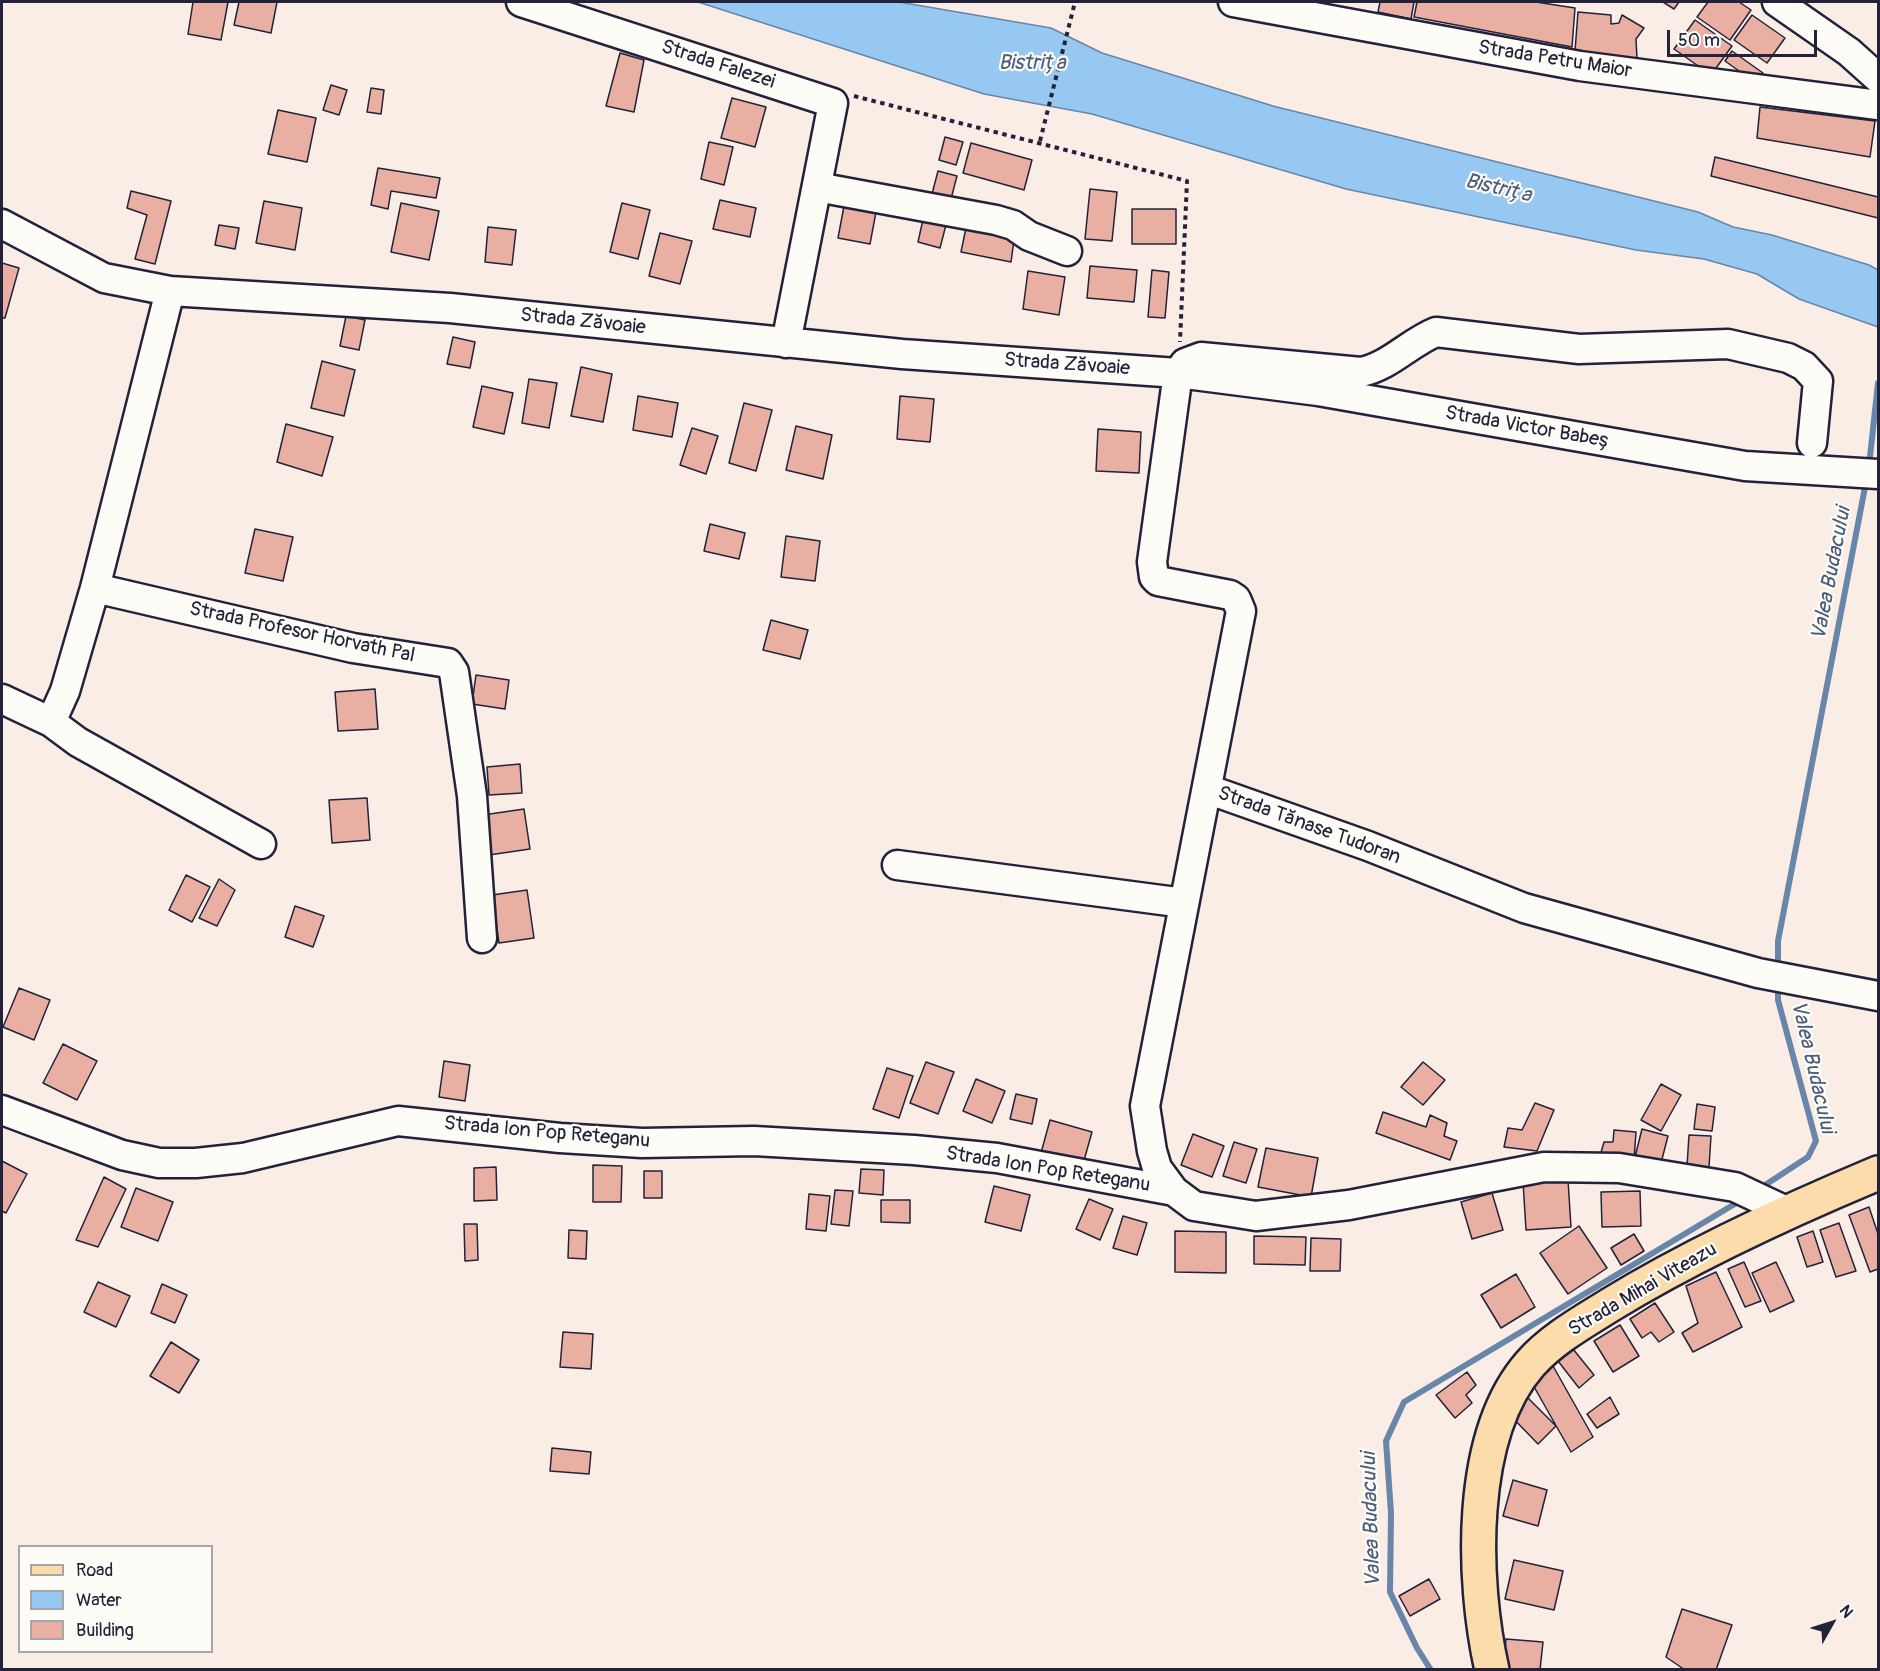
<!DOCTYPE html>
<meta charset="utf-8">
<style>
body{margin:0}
#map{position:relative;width:1880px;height:1671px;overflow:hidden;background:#f9ede6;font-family:Pangolin,sans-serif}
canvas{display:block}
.frame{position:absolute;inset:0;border:3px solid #22223b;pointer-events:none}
.legend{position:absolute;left:18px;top:1545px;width:195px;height:108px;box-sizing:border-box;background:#fdfcf7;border:2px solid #a5a5ac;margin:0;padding:8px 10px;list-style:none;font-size:18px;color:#22223b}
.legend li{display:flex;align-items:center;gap:12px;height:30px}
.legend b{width:30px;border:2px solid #a5a5ac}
.north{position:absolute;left:1802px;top:1593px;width:60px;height:60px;-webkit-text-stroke:4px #fdfcf7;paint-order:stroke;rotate:51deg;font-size:16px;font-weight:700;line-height:24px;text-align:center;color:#22223b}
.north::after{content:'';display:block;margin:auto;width:21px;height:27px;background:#22223b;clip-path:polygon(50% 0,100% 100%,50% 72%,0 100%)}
.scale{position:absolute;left:1667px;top:30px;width:150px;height:27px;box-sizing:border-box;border:3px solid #22223b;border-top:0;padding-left:8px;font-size:18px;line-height:21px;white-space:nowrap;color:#22223b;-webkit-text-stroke:4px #fdfcf7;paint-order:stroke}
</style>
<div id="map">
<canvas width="1880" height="1671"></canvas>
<div class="frame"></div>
<ul class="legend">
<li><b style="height:8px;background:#fddcac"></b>Road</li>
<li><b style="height:16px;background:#96c8f2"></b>Water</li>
<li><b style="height:16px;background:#e8afa2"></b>Building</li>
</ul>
<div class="north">N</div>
<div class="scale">50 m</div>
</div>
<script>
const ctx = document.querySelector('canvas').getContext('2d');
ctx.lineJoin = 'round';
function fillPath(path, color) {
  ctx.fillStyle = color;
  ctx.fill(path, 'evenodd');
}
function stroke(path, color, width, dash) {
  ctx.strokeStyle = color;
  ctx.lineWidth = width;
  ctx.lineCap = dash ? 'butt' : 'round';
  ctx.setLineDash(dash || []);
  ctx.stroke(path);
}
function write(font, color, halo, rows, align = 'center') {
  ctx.font = font + ' Pangolin,sans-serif';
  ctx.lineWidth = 4.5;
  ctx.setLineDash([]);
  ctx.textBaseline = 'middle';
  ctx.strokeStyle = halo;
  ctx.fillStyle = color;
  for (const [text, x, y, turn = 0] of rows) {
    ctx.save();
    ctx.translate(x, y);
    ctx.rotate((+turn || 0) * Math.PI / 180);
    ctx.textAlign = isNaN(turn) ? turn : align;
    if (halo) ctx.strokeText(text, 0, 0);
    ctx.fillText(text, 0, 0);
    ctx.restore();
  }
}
const water = new Path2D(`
 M 698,2 L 899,2 L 1051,28 L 1102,53 L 1273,106 L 1698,212 L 1733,227 L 1772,235 L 1869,265 L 1878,270 L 1878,327 L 1799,299 L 1757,274 L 1704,259 L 1636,250 L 1346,189 L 1092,114 L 984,94 Z`);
const stream = new Path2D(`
 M 1869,466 L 1878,383
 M 1778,970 L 1778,941 L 1866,482
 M 1759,1189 L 1808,1157 L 1816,1141 L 1778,1000 L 1778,984
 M 1431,1670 L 1417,1648 L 1390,1592 L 1391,1513 L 1386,1441 L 1404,1402 L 1743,1199`);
const building = new Path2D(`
 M 193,2 L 228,2 L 221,40 L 188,34 Z
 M 239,2 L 277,2 L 271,33 L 234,25 Z
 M 1380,2 L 1414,2 L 1411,19 L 1378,12 Z
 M 1417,2 L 1536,2 L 1575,8 L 1572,47 L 1414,17 Z
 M 1663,2 L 1679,2 L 1674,9 Z
 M 1708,2 L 1739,2 L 1751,10 L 1730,40 L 1697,17 Z
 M 1578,12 L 1611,15 L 1611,24 L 1619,23 L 1622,15 L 1644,28 L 1636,39 L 1637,59 L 1575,51 Z
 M 1752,15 L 1785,38 L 1767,63 L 1734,40 Z
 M 1695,20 L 1732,46 L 1711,75 L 1674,49 Z
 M 1732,51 L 1763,73 L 1756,83 L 1725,61 Z
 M 620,53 L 644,60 L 634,112 L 606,106 Z
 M 331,85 L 347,90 L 339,115 L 323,110 Z
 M 371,88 L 384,90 L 381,114 L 367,112 Z
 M 732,98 L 766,107 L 755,147 L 721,138 Z
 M 1760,107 L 1875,121 L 1870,157 L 1757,138 Z
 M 278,110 L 316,118 L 307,162 L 268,154 Z
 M 945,137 L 963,142 L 956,165 L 939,160 Z
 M 709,142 L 733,147 L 724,185 L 701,179 Z
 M 971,143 L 1032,160 L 1024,190 L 963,173 Z
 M 1715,157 L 1878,197 L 1878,218 L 1711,176 Z
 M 378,168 L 440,178 L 436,198 L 391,191 L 388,209 L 371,205 Z
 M 938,171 L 957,176 L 951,199 L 932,194 Z
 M 1090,189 L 1117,192 L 1112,241 L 1085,239 Z
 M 131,191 L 171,201 L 155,264 L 135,259 L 147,215 L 127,208 Z
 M 720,200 L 756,208 L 750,237 L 713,229 Z
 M 264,201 L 302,208 L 295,250 L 256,243 Z
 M 401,203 L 439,211 L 429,260 L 391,252 Z
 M 622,203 L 650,210 L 638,259 L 610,252 Z
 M 844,206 L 876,212 L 870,244 L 838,238 Z
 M 1132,209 L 1176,209 L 1176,244 L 1132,244 Z
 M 924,215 L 947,221 L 940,248 L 918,242 Z
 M 967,223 L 1015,233 L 1011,262 L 961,252 Z
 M 219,225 L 239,228 L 235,249 L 215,245 Z
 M 488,227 L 516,230 L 512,265 L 485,262 Z
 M 660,233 L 692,241 L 680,284 L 649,276 Z
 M 2,263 L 19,268 L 5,318 L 2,318 Z
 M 1090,266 L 1137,270 L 1134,302 L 1087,298 Z
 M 1152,270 L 1169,272 L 1165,318 L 1148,317 Z
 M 1028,271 L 1065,277 L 1059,315 L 1023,309 Z
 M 346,316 L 365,320 L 359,350 L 340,346 Z
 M 453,337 L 475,342 L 470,368 L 447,364 Z
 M 322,361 L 355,370 L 344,416 L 311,408 Z
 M 581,367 L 612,374 L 603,422 L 571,416 Z
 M 529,379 L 557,383 L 549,428 L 522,423 Z
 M 482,386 L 513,393 L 504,434 L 473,427 Z
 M 638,396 L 678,403 L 672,437 L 633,430 Z
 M 900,396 L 934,399 L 930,442 L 897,439 Z
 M 744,403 L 772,410 L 756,471 L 729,463 Z
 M 286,424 L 333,437 L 322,476 L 277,462 Z
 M 796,426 L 832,435 L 823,479 L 786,470 Z
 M 692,428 L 718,436 L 706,474 L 680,465 Z
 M 1098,429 L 1141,432 L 1139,473 L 1096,471 Z
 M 710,524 L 745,533 L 739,559 L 704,551 Z
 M 255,529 L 293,537 L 283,581 L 245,573 Z
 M 786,536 L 820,541 L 815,581 L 781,577 Z
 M 771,620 L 808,630 L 800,659 L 763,650 Z
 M 476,675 L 509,680 L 505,709 L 472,704 Z
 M 375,689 L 378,729 L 338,731 L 335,692 Z
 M 520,764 L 522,793 L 489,795 L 487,767 Z
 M 367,798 L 370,840 L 332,843 L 329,800 Z
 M 524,809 L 530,849 L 489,855 L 483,815 Z
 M 186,875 L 210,887 L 192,922 L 169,910 Z
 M 219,879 L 235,890 L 217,926 L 199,918 Z
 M 527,890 L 534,938 L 499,943 L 492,895 Z
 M 295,906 L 324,916 L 313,947 L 285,937 Z
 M 19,988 L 50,1000 L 34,1040 L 3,1027 Z
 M 63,1044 L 97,1061 L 77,1100 L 43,1083 Z
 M 444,1061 L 470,1065 L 465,1101 L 439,1097 Z
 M 926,1062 L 954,1072 L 938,1114 L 910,1103 Z
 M 1423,1062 L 1445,1080 L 1423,1105 L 1401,1087 Z
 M 887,1068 L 913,1076 L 899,1118 L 873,1109 Z
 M 976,1079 L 1005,1091 L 992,1123 L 963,1111 Z
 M 1661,1084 L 1681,1095 L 1661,1131 L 1641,1120 Z
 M 1016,1094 L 1037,1099 L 1032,1124 L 1010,1119 Z
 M 1535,1103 L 1554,1110 L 1537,1151 L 1504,1147 L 1508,1128 L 1522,1130 Z
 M 1697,1104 L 1715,1107 L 1712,1131 L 1694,1129 Z
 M 1383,1112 L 1426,1127 L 1430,1115 L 1447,1123 L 1444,1136 L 1457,1141 L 1450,1160 L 1376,1133 Z
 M 1050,1120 L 1092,1132 L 1083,1164 L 1041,1153 Z
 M 1642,1129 L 1668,1136 L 1661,1163 L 1635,1157 Z
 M 1614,1130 L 1636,1132 L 1634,1160 L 1600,1156 L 1604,1142 L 1613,1142 Z
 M 1193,1134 L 1224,1146 L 1212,1177 L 1181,1165 Z
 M 1689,1135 L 1711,1136 L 1709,1167 L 1687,1166 Z
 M 1234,1142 L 1257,1149 L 1246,1183 L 1223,1176 Z
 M 1266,1148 L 1318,1158 L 1311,1197 L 1258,1187 Z
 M 2,1161 L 27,1174 L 6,1213 L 2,1211 Z
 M 593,1165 L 622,1166 L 621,1202 L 593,1202 Z
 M 496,1167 L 497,1200 L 474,1201 L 474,1168 Z
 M 861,1169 L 884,1170 L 883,1195 L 859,1193 Z
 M 644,1171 L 662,1171 L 662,1198 L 644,1198 Z
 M 104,1177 L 126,1189 L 98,1247 L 76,1240 Z
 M 1568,1180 L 1571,1227 L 1526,1230 L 1523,1182 Z
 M 994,1186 L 1030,1195 L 1021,1231 L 985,1222 Z
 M 136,1188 L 173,1202 L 158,1241 L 121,1227 Z
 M 835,1190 L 853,1191 L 849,1226 L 831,1224 Z
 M 1640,1191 L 1641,1226 L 1602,1227 L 1601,1192 Z
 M 1492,1193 L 1503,1230 L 1472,1239 L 1461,1202 Z
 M 809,1194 L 830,1196 L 826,1231 L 806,1229 Z
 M 1089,1199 L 1113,1209 L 1100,1240 L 1076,1229 Z
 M 881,1200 L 910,1200 L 910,1223 L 881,1222 Z
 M 1869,1207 L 1878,1234 L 1878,1269 L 1870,1272 L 1849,1215 Z
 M 1123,1216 L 1147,1223 L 1137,1255 L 1113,1248 Z
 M 1839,1223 L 1856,1271 L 1836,1277 L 1820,1230 Z
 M 464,1224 L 477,1224 L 478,1260 L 465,1261 Z
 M 1579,1226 L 1607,1268 L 1568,1294 L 1540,1253 Z
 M 569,1230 L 587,1231 L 586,1259 L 568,1258 Z
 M 1175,1231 L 1226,1232 L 1226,1273 L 1175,1272 Z
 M 1813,1231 L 1823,1262 L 1807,1267 L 1797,1237 Z
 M 1634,1234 L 1644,1251 L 1621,1265 L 1611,1248 Z
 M 1254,1236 L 1306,1237 L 1305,1265 L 1254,1264 Z
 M 1311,1238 L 1341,1239 L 1340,1271 L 1310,1271 Z
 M 1744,1262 L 1761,1301 L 1745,1307 L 1728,1269 Z
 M 1776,1262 L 1794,1301 L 1770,1312 L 1752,1273 Z
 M 1716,1272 L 1742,1327 L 1693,1352 L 1682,1333 L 1698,1323 L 1686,1286 Z
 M 1516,1274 L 1535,1307 L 1501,1328 L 1481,1295 Z
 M 98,1282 L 130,1296 L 116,1327 L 84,1312 Z
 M 162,1284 L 187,1295 L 175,1323 L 151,1313 Z
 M 1655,1303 L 1674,1332 L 1659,1342 L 1651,1332 L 1642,1338 L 1630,1319 Z
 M 1620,1325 L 1639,1356 L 1613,1372 L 1594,1341 Z
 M 563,1332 L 593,1334 L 591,1369 L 560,1367 Z
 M 171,1342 L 199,1360 L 179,1393 L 150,1376 Z
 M 1573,1349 L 1594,1375 L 1579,1388 L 1558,1361 Z
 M 1553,1366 L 1593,1437 L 1571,1452 L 1533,1385 Z
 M 1467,1372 L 1476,1385 L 1466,1395 L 1472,1403 L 1455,1418 L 1436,1395 Z
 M 1522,1392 L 1556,1426 L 1538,1444 L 1505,1410 Z
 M 1610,1397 L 1619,1414 L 1597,1428 L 1587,1414 Z
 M 552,1448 L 591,1452 L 589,1474 L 550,1471 Z
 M 1513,1480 L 1547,1490 L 1538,1526 L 1503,1516 Z
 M 1514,1560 L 1563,1571 L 1554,1610 L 1505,1599 Z
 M 1429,1579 L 1440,1599 L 1410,1616 L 1399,1596 Z
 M 1682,1609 L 1732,1625 L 1716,1670 L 1685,1670 L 1666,1657 Z
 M 1506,1639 L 1543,1642 L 1540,1670 L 1503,1670 Z`);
const path = new Path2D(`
 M 854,96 L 1187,181 L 1180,342
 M 1040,141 L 1075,2`);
const minor = new Path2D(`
 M 521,2 L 833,103 L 786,343
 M 1233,2 L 1580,66 L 1878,105
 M 1777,2 L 1849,52 L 1878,78
 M 817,187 L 996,220 L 1013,225 L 1029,236 L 1067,251
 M 2,224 L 104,278 L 170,291 L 450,308 L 902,354 L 1178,373 L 1318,391 L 1745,466 L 1878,474
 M 95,588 L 353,648 L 448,663 L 454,672 L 472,796 L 482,938
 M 2,699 L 51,722 L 65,691 L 95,588 L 170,291
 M 51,722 L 78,742 L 261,844
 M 1207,789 L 1368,846 L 1524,908 L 1758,973 L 1878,996
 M 897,865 L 1184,903
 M 2,1110 L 122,1155 L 159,1163 L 196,1163 L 243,1158 L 398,1121 L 560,1138 L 642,1143 L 754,1141 L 914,1150 L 997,1158 L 1174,1191
 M 1786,1211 L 1735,1187 L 1619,1168 L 1544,1167 L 1349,1205 L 1256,1216 L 1194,1206 L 1174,1191 L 1157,1168 L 1152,1151 L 1145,1106 L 1241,611 L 1236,599 L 1230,595 L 1158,581 L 1154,577 L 1152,562 L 1178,373 L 1185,363 L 1201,357 L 1361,372 C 1390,366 1409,343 1436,332 L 1579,349 L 1728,344 L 1788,358 L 1804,366 L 1818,381 L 1812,443`);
const major = new Path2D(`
 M 1492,1670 C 1472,1581 1467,1436 1530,1364 C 1552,1339 1583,1322 1610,1305 C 1695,1253 1787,1211 1878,1173`);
const streetNames = [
 ["Strada Petru Maior",1555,60,9],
 ["Strada Falezei",718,65,18],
 ["Strada Zăvoaie",583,322,6],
 ["Strada Zăvoaie",1067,365,4],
 ["Strada Victor Babeș",1528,428,10],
 ["Strada Profesor Horvath Pal",302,633,12],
 ["Strada Tănase Tudoran",1309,826,20],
 ["Strada Ion Pop Reteganu",547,1133,5],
 ["Strada Ion Pop Reteganu",1048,1170,9],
 ["Strada Mihai Viteazu",1643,1290,-30]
];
const waterNames = [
 ["Bistrița",1032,64],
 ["Bistrița",1498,189,13],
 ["Valea Budacului",1832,574,-79],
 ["Valea Budacului",1812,1067,77],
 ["Valea Budacului",1372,1520,-92]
];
fillPath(water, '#96c8f2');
stroke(water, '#6886a9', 1.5);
stroke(stream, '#6886a9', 6);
fillPath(building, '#e8afa2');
stroke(building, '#22223b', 1.5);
stroke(minor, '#22223b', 33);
stroke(major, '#22223b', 38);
stroke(path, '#22223b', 4, [4.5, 4.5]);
stroke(minor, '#fdfcf7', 28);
stroke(major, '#fddcac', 33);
write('20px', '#22223b', '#fdfcf7', streetNames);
write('italic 21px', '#4b5c7b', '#fdfcf7', waterNames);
</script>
